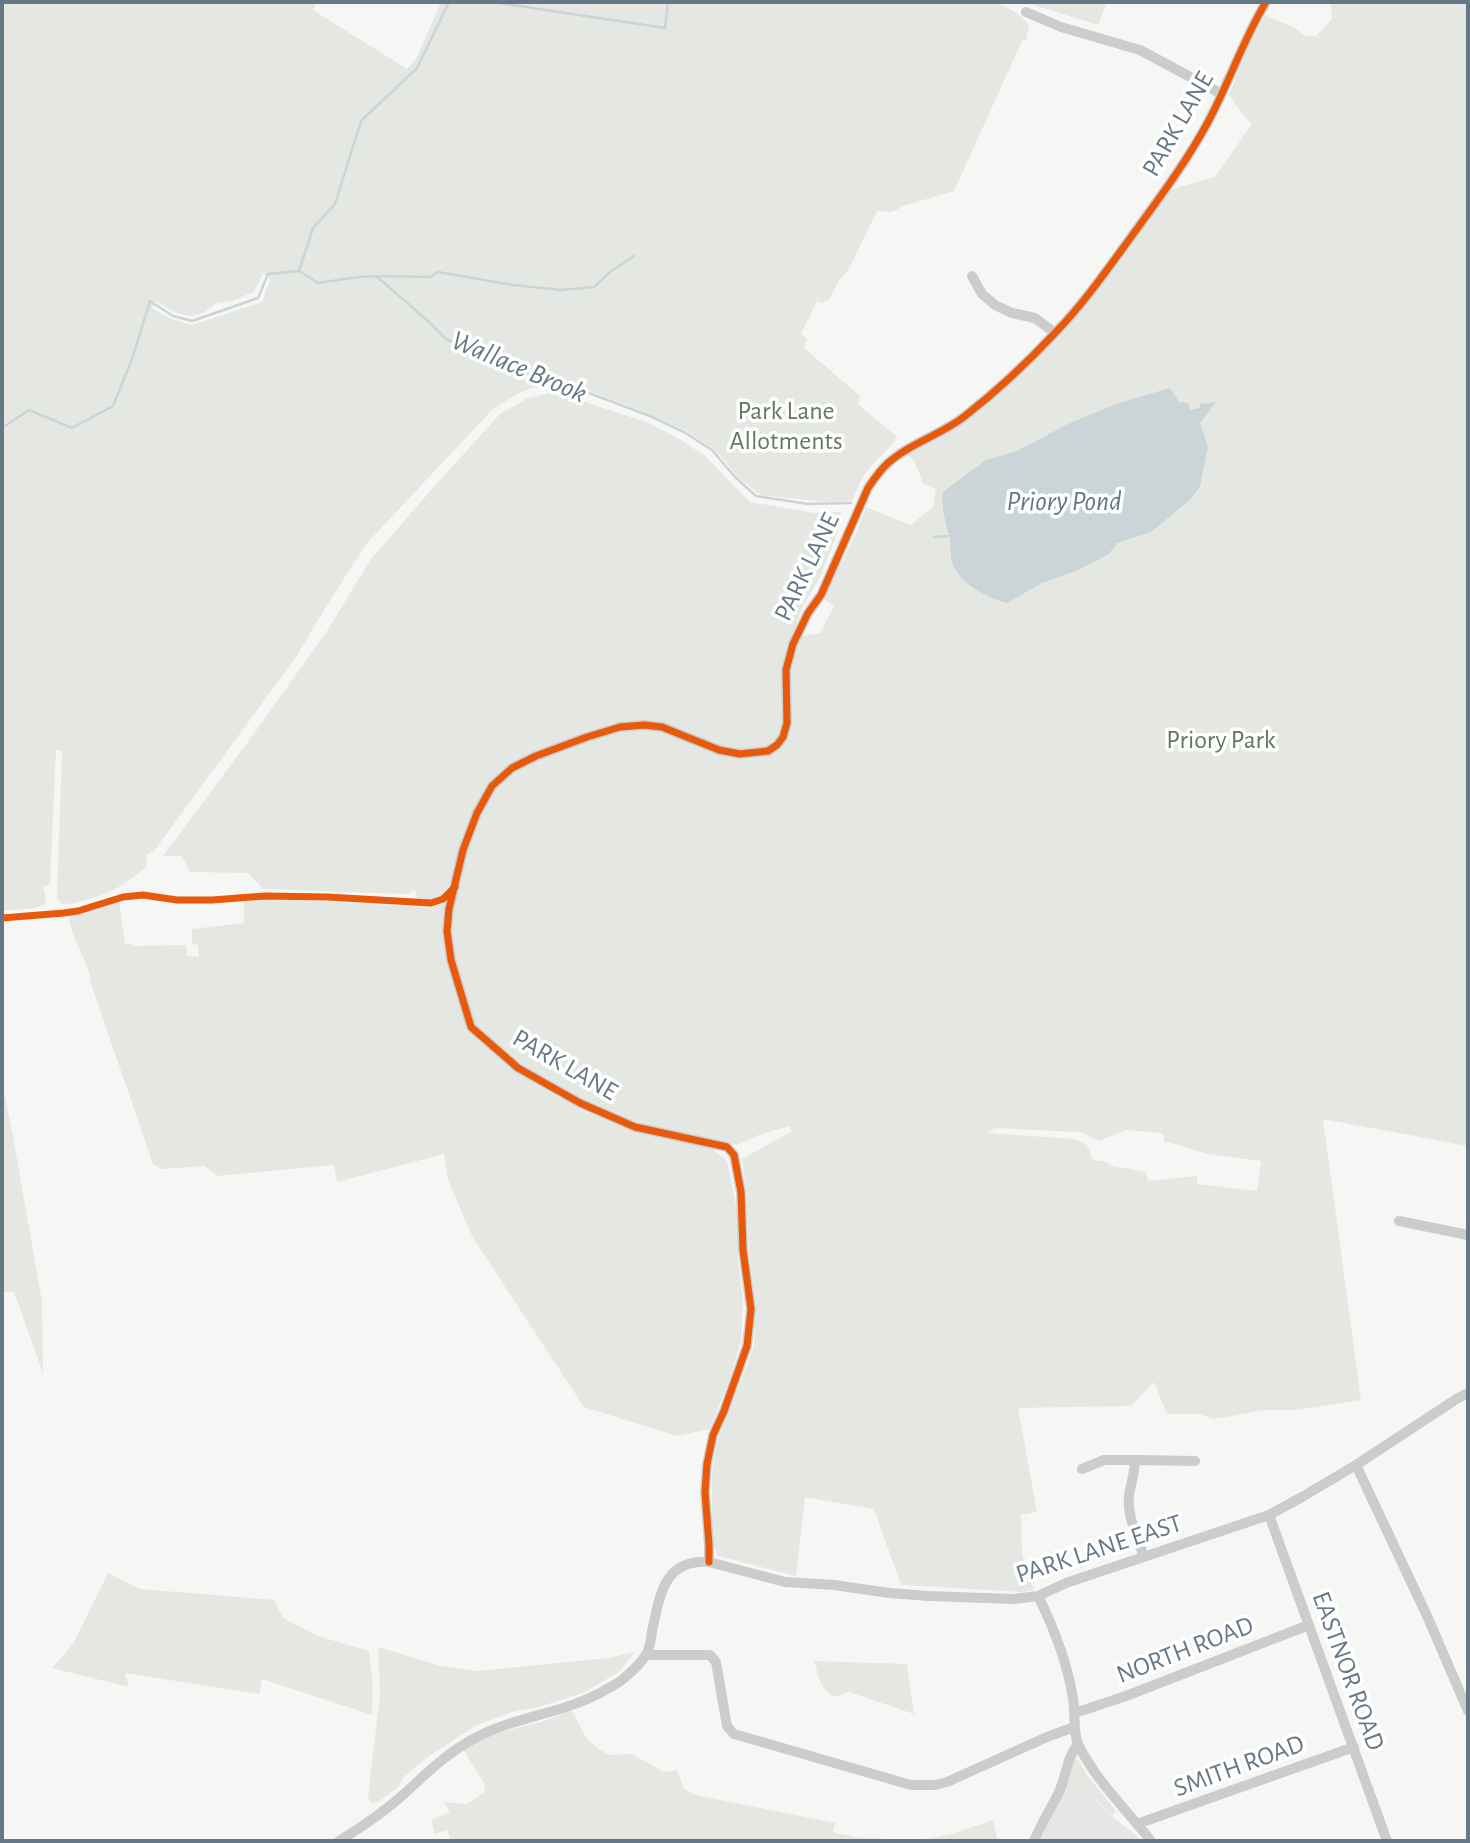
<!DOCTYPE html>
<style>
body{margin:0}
#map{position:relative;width:1470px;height:1843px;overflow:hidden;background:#f6f6f5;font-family:"Alegreya Sans",sans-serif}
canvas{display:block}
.frame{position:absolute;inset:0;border:4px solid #667885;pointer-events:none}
</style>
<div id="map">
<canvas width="1470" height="1843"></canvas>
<div class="frame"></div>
</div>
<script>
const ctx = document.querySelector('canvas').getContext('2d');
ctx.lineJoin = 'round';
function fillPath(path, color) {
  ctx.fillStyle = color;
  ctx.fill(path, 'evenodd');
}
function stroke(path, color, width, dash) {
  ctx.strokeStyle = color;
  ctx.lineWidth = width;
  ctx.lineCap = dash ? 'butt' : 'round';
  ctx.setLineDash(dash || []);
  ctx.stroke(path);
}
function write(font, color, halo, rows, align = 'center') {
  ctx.font = font + ' "Alegreya Sans",sans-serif';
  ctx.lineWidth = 7;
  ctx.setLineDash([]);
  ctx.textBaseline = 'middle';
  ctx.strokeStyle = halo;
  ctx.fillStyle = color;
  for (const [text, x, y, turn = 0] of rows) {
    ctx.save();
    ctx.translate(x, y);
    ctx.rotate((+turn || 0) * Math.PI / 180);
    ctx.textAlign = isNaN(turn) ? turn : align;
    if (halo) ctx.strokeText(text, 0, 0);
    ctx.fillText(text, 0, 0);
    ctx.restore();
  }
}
const built = new Path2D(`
 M 1078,1786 L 1086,1788 L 1108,1813 L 1143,1841 L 1039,1841 L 1064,1793 L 1070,1787 Z`);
const green = new Path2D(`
 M 2,2 L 317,2 L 313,10 L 407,69 L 416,59 L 441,2 L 991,2 C 1007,6 1018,12 1029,25 L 1026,40 L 1022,41 L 954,191 L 903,206 L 892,212 L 877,211 L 849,269 L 838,282 L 829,300 L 822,303 L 817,301 L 801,334 L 808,339 L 803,347 L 860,396 L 859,405 L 897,437 C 890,449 880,456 871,466 C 863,476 857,489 852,501 L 826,502 L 761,495 L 736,476 L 722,457 L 712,448 L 685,430 L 642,411 L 563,381 L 560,387 L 533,388 L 521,392 L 493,409 L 367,543 L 332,597 L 296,657 L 154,851 L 146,855 L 147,867 C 124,885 111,894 82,901 C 74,903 68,905 60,903 L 57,897 L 62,751 L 56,750 L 50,884 L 43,887 L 46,897 L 45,904 L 36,908 L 2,911 ZM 263,273 L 270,280 L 262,302 L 192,325 L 169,318 L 152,308 L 156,301 L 174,312 L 189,316 L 204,313 L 216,303 L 232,301 L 254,292 Z
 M 1024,2 L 1107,2 L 1098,25 Z
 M 1331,2 L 1468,2 L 1468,1146 L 1323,1119 L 1361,1400 L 1297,1410 L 1266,1410 L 1213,1419 L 1199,1414 L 1167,1414 L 1154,1382 L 1131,1406 L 1018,1408 L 1037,1512 L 1021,1515 L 1022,1554 L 1034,1590 L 1022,1592 L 901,1585 L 874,1509 L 805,1497 L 796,1576 L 718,1556 L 712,1542 L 712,1473 L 717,1441 L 740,1384 L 754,1346 L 755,1304 L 749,1250 L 746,1188 L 742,1159 L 792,1131 L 789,1126 L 759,1135 L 737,1145 L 722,1141 L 646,1127 L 582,1100 L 544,1078 L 537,1085 L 584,1111 L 640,1133 L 709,1146 L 727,1161 L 738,1215 L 738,1261 L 743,1299 L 741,1341 L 729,1380 L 710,1429 L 677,1436 L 584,1407 L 473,1238 L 448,1180 L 444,1154 L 337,1182 L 334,1165 L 217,1176 L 205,1166 L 162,1169 L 153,1164 L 91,984 C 89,959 70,940 69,915 L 119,902 L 125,944 L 131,943 L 132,946 L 186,945 L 187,956 L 199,957 L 198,945 L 192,944 L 192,929 L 244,923 L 244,901 L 268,898 L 403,906 L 419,905 L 415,890 L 407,894 L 263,889 L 248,873 L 190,872 L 182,856 L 163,856 L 250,739 L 327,631 L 371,559 L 439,481 L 500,414 L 528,398 L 549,393 L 567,396 L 649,423 L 679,439 L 704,455 L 750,502 L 815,513 L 840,512 L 843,519 L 821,575 L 803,606 L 791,638 L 820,633 L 834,606 L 823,598 L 855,536 L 866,507 L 911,525 L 933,507 L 936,489 L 923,483 L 914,460 L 907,455 L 953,430 L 1059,335 L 1169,190 L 1215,177 L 1252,124 C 1242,116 1237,105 1229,95 L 1249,44 L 1265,15 L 1297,29 L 1305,36 L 1316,36 L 1332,19 ZM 995,1128 L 1075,1132 L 1079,1131 L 1099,1141 L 1126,1130 L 1162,1133 L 1164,1136 L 1164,1142 L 1172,1143 L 1207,1154 L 1261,1161 L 1257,1191 L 1197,1184 L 1197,1176 L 1148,1181 L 1146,1172 L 1112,1166 L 1107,1162 L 1093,1160 L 1087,1145 L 1074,1139 L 987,1133 Z
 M 2,1083 L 13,1136 L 42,1302 L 43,1373 L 14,1292 L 2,1292 Z
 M 108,1573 L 140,1589 L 274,1600 L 283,1618 L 318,1636 L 369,1651 L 373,1684 L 372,1715 L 262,1679 L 259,1694 L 125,1673 L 129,1687 L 52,1668 L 73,1644 Z
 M 378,1647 L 441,1666 L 477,1671 L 609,1658 L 635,1652 L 620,1671 L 585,1692 L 539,1707 L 512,1712 L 475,1726 L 425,1759 L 403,1778 L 399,1786 L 380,1801 L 372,1804 L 368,1797 L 380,1694 Z
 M 814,1661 L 907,1664 L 914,1714 L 849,1692 L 834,1697 C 818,1685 820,1679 814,1661 Z
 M 571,1710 L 587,1739 L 600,1750 L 610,1755 L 632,1754 L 664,1772 L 677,1770 L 684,1789 L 695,1795 L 835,1823 L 833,1832 L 854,1837 L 916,1841 L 952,1834 L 993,1820 L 998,1841 L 451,1841 L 447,1830 L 435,1834 L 431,1820 L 450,1812 L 444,1802 L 467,1804 L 484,1793 L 485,1785 L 463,1749 L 482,1737 L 544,1721 Z
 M 1076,1759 L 1079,1761 L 1087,1775 L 1116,1811 L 1112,1816 C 1098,1803 1084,1775 1064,1793 C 1066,1782 1067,1766 1076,1759 Z`);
const water = new Path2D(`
 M 1170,388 L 1179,402 L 1188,403 L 1190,410 L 1200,408 L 1200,404 L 1216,402 L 1200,423 L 1208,447 L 1200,486 L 1190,500 L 1151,532 L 1117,543 L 1109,554 L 1078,570 L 1042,583 L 1007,603 C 987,598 958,583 952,562 C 950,553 951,543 949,535 C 945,518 941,510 943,492 L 986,460 L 1017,451 L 1070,423 L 1119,403 Z`);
const stream = new Path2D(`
 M 493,2 L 665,28 L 668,2
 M 299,271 L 313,228 L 335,204 L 361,121 L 417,68 L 449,2
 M 379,276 L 430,277 L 438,272 L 513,285 L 561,290 L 594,287 L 611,271 L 634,256
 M 2,428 L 29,410 L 72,428 L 113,406 L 132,359 L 150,301 L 173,316 L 192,321 L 258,298 L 268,274 L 299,271 L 318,283 L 359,277 L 376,276 L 428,321 L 447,340 L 480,348 L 499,357 L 529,375 L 581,390 L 650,416 L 684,432 L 712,450 L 735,477 L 756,496 L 808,504 L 851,503
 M 934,537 L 949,536`);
const minor = new Path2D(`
 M 1026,12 L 1061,27 L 1140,50 L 1222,94
 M 972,276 L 982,294 L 995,305 L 1012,313 L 1035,318 L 1055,333
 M 1399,1221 L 1468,1235
 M 1356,1465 L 1428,1618 L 1468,1711
 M 1082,1469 L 1104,1460 L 1135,1460
 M 1269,1515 L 1387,1841
 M 1144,1557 C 1137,1537 1127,1516 1129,1495 C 1131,1483 1135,1473 1135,1460 L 1195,1461
 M 709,1562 L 709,1545 L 705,1492 L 707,1464 L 713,1435 L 724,1411 L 747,1346 L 751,1309 L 743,1250 L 741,1192 L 734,1155 L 727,1147 L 635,1127 L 580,1103 L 518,1068 L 471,1027 L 451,960 L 447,931 L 449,909 L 463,850 L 477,813 L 492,786 L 512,768 L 536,756 L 587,737 L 620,727 L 644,725 L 662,727 L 719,750 L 740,754 L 768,751 L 777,745 L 783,737 L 787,723 L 786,670 L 793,644 L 808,613 L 821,595 L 868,488 C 874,479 880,470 888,463 C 910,443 941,435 965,416 C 997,391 1027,363 1055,333 C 1085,302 1109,267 1134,233 C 1160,197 1187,161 1208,122 C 1229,83 1243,40 1266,2
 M 1038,1596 C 1054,1628 1067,1662 1073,1698 C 1076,1714 1072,1732 1079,1746 C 1097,1782 1127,1810 1151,1841
 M 646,1655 L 710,1655 L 716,1662 L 727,1726 L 734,1734 L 911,1785 L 935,1785 L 947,1782 L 1047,1737 L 1074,1727
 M 1075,1713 L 1126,1696 L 1309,1625
 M 1137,1824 L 1354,1747
 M 339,1841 C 362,1827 384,1812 404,1794 C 427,1773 447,1753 475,1738 C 514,1717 560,1714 600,1693 C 608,1688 616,1685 623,1679 C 630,1673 640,1665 645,1656 C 650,1650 651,1639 652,1631 C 660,1596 663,1559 709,1562 L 785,1582 L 834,1585 L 889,1593 L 929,1596 L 1013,1599 L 1038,1596 L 1066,1583 L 1269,1515 L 1302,1497 L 1356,1465 L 1458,1398 L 1468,1393
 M 1034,1841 C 1041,1824 1049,1812 1057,1796 C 1067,1778 1065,1760 1078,1744`);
const cycleway = new Path2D(`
 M 2,918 L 64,913 L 78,911 L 123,897 L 143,895 L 177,900 L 212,900 L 265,896 L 327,897 L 431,903 L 443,899 L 455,887
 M 709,1562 L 709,1545 L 705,1492 L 707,1464 L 713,1435 L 724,1411 L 747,1346 L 751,1309 L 743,1250 L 741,1192 L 734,1155 L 727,1147 L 635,1127 L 580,1103 L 518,1068 L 471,1027 L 451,960 L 447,931 L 449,909 L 463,850 L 477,813 L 492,786 L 512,768 L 536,756 L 587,737 L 620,727 L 644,725 L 662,727 L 719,750 L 740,754 L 768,751 L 777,745 L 783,737 L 787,723 L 786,670 L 793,644 L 808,613 L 821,595 L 868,488 C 874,479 880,470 888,463 C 910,443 941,435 965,416 C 997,391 1027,363 1055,333 C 1085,302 1109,267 1134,233 C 1160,197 1187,161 1208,122 C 1229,83 1243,40 1266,2`);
const streetNames = [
 ["PARK LANE",1178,124,-60],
 ["PARK LANE",807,567,-64],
 ["PARK LANE",565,1065,30],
 ["PARK LANE EAST",1099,1549,-18],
 ["NORTH ROAD",1185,1650,-21],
 ["EASTNOR ROAD",1348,1671,70],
 ["SMITH ROAD",1239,1766,-20]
];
const parkNames = [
 ["Park Lane",786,411],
 ["Allotments",786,441],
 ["Priory Park",1221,740]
];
const waterNames = [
 ["Wallace Brook",519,367,23],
 ["Priory Pond",1064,502]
];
fillPath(built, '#e5e6e6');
fillPath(green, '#e5e8e2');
fillPath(water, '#cbd4d6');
stroke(stream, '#cbd4d6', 2.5);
stroke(minor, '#cbcccc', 10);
stroke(cycleway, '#e8590c', 7);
write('26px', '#667885', '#fff', streetNames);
write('26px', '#667761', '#fff', parkNames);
write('italic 28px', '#627981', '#fff', waterNames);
</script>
